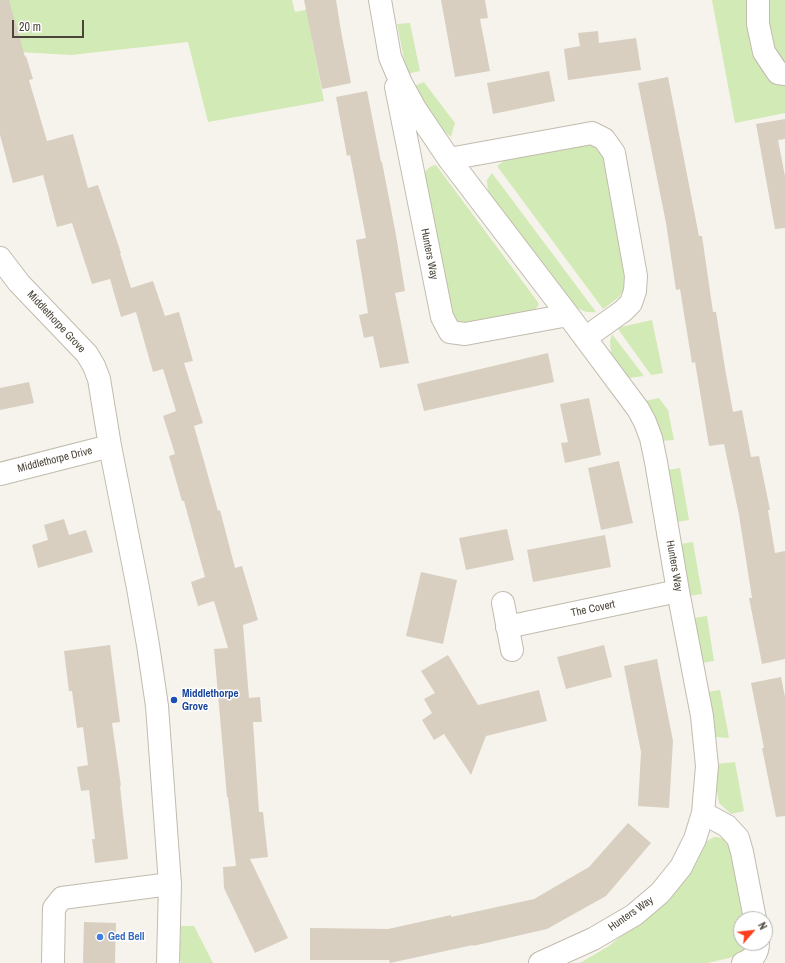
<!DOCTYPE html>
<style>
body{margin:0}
#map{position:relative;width:785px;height:963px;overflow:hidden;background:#f6f3ec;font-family:"Archivo Narrow",sans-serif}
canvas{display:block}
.north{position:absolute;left:733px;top:911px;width:40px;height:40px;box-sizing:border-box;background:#fff;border:1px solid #b7b4b0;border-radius:50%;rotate:62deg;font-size:11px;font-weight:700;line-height:16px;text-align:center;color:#4b4439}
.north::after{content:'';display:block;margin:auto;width:14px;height:18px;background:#fc3f1d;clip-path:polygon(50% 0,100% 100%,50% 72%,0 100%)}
.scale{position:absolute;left:12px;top:20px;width:72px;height:18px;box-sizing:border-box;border:2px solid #4b4439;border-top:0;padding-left:5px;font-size:12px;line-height:14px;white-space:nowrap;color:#4b4439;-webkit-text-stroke:3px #fff;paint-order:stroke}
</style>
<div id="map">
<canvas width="785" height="963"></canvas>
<div class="north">N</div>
<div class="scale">20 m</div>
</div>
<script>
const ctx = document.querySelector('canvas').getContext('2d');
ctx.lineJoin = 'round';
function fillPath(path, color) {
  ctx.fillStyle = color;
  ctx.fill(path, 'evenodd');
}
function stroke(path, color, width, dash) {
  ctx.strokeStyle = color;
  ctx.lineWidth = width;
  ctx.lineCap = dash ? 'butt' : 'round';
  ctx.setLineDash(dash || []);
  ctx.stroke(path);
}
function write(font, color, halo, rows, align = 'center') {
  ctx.font = font + ' "Archivo Narrow",sans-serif';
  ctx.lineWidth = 3;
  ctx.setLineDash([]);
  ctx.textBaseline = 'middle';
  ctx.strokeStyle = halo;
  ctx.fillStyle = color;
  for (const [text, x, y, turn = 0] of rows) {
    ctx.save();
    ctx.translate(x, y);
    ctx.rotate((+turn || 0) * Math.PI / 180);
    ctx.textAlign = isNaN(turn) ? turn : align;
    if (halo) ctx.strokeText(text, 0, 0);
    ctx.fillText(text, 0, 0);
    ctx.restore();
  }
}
const green = new Path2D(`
 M 8,0 L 292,0 L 295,12 L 315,8 L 312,40 L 324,101 L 208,122 L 188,42 L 71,55 L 19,52 Z
 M 712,0 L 785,0 L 785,113 L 735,123 Z
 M 410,23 L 420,71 L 407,74 L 397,24 Z
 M 424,82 L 455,123 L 451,137 C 434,124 425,105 414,86 Z
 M 586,140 L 607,154 L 627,270 L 626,287 L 619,297 L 603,309 L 497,166 L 508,158 Z
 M 436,165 L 537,301 L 539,304 L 536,309 L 530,312 L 459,324 L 453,320 L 423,175 C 427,169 429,166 436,165 Z
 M 492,173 L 596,312 C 582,314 577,307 567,298 L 488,193 L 487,180 Z
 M 652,320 L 663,373 L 651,375 L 618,329 L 621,327 Z
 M 612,334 L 644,376 L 629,378 L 611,354 L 610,341 Z
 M 659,398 L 668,410 L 674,440 L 661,441 L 653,413 L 645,401 Z
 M 680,468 L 689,520 L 676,522 L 667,470 Z
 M 693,542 L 702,594 L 689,596 L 680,544 Z
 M 707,616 L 714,661 L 702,663 L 694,618 Z
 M 720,690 L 729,738 L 716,737 L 707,692 Z
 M 735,762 L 744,811 L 731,814 L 719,803 L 716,786 L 717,764 Z
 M 714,837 C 722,837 726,839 732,845 L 749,919 L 741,919 L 741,943 L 752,943 L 741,955 L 708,963 L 580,963 L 609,946 L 638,922 L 702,844 Z
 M 181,926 L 194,926 L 213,963 L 181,963 L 179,957 Z`);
const building = new Path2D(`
 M 0,0 L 9,0 L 25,57 L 26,56 L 33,79 L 29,80 L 47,141 L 73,134 L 88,188 L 98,185 L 121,253 L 120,253 L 131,288 L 153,281 L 165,316 L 179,312 L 193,361 L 184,363 L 203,423 L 194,426 L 218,511 L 220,510 L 235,568 L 242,566 L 258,620 L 243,625 L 249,698 L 260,697 L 262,722 L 253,722 L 259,812 L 263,812 L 268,857 L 250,859 L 288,938 L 255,953 L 224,888 L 223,867 L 236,866 L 228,797 L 227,797 L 214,649 L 228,648 L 214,601 L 198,606 L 191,582 L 205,577 L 184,501 L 182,501 L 169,456 L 175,454 L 163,416 L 176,411 L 163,369 L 153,372 L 136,312 L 121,317 L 110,279 L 92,284 L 72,223 L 57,227 L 43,175 L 13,183 L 0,135 Z
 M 304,0 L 336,0 L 341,31 L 351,83 L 322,89 Z
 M 441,0 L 485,0 L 488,18 L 480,19 L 490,71 L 455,77 Z
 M 598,31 L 599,43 L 636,38 L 641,70 L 568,80 L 564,49 L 580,46 L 578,33 Z
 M 549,71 L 555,101 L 493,114 L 487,83 Z
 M 668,77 L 699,236 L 702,236 L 713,312 L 716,312 L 726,374 L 733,412 L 742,410 L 751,457 L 759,456 L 770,510 L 768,510 L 775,553 L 785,551 L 785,659 L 762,664 L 749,598 L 752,598 L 739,515 L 724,444 L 709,446 L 695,362 L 692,363 L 680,289 L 676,290 L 666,223 L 638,83 Z
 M 367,91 L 381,162 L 382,162 L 396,235 L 405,291 L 395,293 L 409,363 L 380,368 L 373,336 L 364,338 L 359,315 L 368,313 L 356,240 L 366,238 L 350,155 L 347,156 L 336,97 Z
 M 785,119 L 785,139 L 778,140 L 785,176 L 785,228 L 775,229 L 756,124 Z
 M 548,353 L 554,382 L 424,411 L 417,384 Z
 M 29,382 L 34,403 L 0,410 L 0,388 Z
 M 589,398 L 601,455 L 565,463 L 561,443 L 568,442 L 560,404 Z
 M 619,461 L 633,523 L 601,530 L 588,468 Z
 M 64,519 L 69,535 L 86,530 L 93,552 L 38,568 L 32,545 L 48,540 L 44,525 Z
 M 507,529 L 514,560 L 466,570 L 459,538 Z
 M 605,535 L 611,567 L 533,582 L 527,550 Z
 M 421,572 L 457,580 L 443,644 L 406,636 Z
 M 110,645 L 120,722 L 112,723 L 121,786 L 120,786 L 128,859 L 95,863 L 92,839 L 95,839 L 89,790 L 81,791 L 77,767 L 88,765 L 83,727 L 77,728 L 72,691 L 69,691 L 64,651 Z
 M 604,645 L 612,677 L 566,689 L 557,657 Z
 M 448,655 L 478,705 L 539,690 L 547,721 L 486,736 L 471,775 L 444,734 L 434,740 L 422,720 L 432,713 L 424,699 L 435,693 L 421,671 Z
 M 657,659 L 673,741 L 669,808 L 638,806 L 641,752 L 624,666 Z
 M 781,677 L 785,697 L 785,816 L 776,817 L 762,748 L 764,748 L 751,683 Z
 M 628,823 L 651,843 L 606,896 L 547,929 L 473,946 L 473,945 L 390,963 L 389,960 L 310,960 L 310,928 L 388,929 L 451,915 L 451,917 L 534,899 L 589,867 Z
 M 84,922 L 116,923 L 115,963 L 83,963 Z`);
const minor = new Path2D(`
 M 380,0 L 390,57 L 401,83 L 416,110 L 449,159 L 568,315 L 638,409 L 645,422 L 651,438 L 656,462 L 678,591 L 702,716 L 707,766 L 703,813 L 695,839 L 681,867 L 660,893 L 634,915 L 593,939 L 540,963
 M 758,0 L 758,24 L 764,52 L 778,73 L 785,74
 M 396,87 L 442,317 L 450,332 L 465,334 L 568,315
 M 449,159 L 592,133 L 604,139 L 614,153 L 636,276 L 635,291 L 631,303 L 623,311 L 585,338
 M 0,258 L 19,283 L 87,354 L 94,366 L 99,379 L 110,446 L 138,588 L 148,645 L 157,706 L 170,884 L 168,963
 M 0,474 L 110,446
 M 503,603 L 512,650
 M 507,627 L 678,591
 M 703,813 L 727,826 L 738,838 L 742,852 L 755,919
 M 53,963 L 54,908 L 62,898 L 170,884
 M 743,963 C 753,960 758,953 758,943`);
const markers = [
 [174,700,4,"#1a4fb4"],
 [100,937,4,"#3f7fe0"]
];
const streetNames = [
 ["Hunters Way",429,254,79],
 ["Middlethorpe Grove",56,322,47],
 ["Middlethorpe Drive",55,460,-14],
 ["Hunters Way",674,566,80],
 ["The Covert",593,609,-12],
 ["Hunters Way",631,914,-35]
];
const transitNames = [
 ["Middlethorpe",182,694],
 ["Grove",182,707]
];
const shopNames = [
 ["Ged Bell",108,937]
];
fillPath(green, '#d2eab5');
fillPath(building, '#d8cfc1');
stroke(minor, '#c2bbae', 24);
stroke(minor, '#fff', 22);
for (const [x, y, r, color] of markers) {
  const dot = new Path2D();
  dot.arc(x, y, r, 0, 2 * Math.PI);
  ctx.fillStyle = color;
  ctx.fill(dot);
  stroke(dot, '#fff', 1.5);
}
write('11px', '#4b4439', '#fff', streetNames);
write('bold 11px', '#164399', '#fff', transitNames, 'left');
write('bold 11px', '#366cbe', '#fff', shopNames, 'left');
</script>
